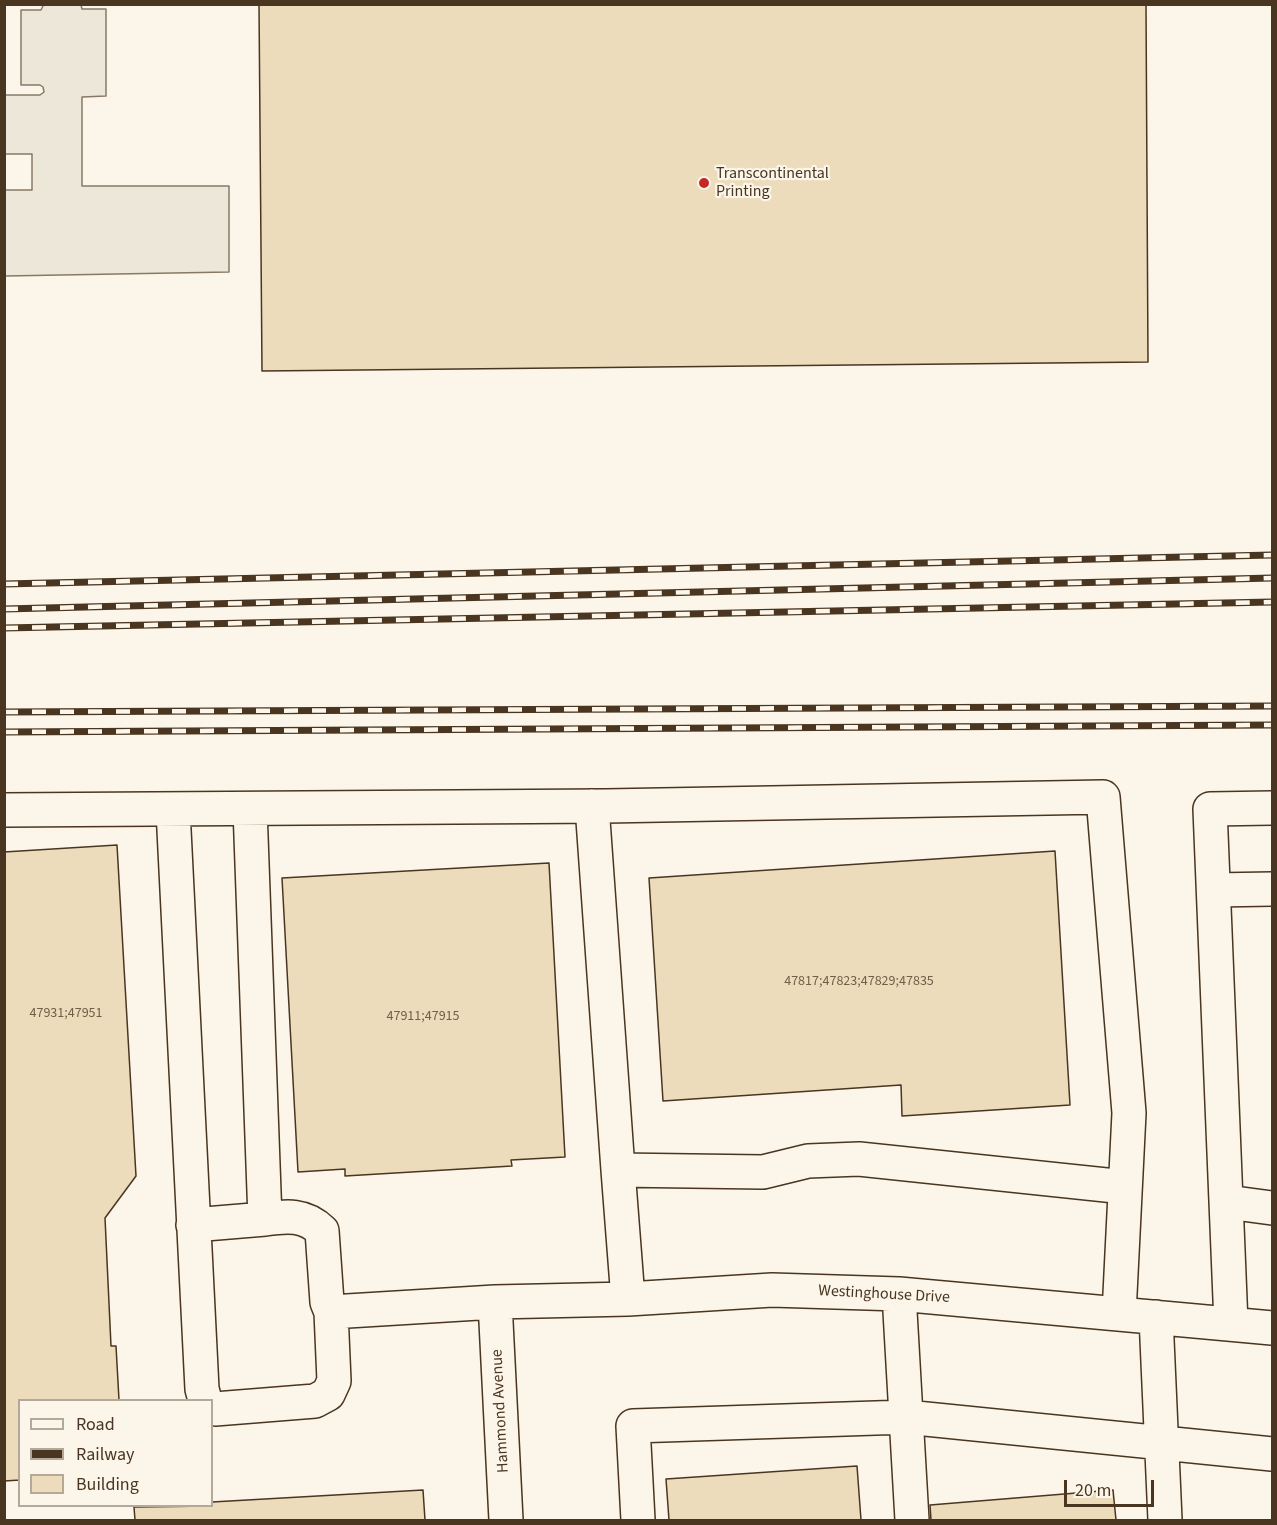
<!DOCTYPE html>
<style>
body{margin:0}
#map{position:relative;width:1277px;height:1525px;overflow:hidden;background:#fbf6e9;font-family:"Source Sans 3",sans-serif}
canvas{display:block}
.frame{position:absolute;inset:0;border:6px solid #4a3520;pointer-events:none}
.legend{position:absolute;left:18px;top:1399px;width:195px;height:108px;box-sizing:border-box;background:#fbf6e9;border:2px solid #b4a999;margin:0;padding:8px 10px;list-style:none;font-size:18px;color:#4a3520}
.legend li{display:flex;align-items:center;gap:12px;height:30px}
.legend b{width:30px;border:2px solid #b4a999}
.scale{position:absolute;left:1064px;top:1480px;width:90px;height:27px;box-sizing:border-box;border:3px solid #4a3520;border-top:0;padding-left:8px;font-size:18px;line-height:21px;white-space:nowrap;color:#4a3520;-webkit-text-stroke:4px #fbf6e9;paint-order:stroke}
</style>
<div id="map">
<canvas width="1277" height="1525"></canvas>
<div class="frame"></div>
<ul class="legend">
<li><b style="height:8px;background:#fbf6e9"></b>Road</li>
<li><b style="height:8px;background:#4a3520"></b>Railway</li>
<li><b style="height:16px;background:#ecdcbc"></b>Building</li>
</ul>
<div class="scale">20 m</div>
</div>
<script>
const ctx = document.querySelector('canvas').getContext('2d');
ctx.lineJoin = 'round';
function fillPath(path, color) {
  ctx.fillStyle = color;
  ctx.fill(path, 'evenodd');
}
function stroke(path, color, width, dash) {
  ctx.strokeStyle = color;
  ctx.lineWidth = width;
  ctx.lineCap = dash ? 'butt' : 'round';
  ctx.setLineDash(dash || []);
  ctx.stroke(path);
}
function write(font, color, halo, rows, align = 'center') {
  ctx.font = font + ' "Source Sans 3",sans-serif';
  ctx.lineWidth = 4.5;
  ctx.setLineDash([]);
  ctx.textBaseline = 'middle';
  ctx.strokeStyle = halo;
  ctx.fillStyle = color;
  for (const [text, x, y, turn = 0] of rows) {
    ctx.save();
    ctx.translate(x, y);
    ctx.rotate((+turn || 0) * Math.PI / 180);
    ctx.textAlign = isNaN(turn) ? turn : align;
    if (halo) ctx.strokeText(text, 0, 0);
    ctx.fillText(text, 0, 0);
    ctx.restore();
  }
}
const parking = new Path2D(`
 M 44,4 L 81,5 L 82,9 L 106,9 L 106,96 L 82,97 L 82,186 L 229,186 L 229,272 L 5,276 L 5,190 L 32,190 L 32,154 L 5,154 L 5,95 L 40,95 L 44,92 L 43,87 L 40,85 L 21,85 L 21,10 L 41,10 Z`);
const building = new Path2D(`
 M 259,4 L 1146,4 L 1148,362 L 262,371 Z
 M 117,845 L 136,1176 L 105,1218 L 111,1346 L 116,1346 L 119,1400 L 20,1400 L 20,1480 L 4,1481 L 4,852 Z
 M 1055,851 L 1070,1105 L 902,1116 L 901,1085 L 663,1101 L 649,878 Z
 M 549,863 L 565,1157 L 511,1160 L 512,1166 L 345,1176 L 345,1169 L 298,1172 L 282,878 Z
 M 857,1466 L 861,1520 L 669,1520 L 666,1479 Z
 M 423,1490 L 425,1520 L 135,1520 L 134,1507 L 212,1506 L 212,1502 Z
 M 1113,1490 L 1116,1520 L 931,1520 L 930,1505 Z`);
const minor = new Path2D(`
 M 592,806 L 618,1170
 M 250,809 L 265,1219 C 287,1216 305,1214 322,1231 L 327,1302 L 331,1312 L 495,1302 L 628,1299 L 772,1290 L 899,1294 L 1272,1328
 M 4,810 L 606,806 L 1103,797 L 1129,1113 L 1119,1314
 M 173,810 L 202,1389 L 205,1400
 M 1214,890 L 1272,889
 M 1227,1202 L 1272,1208
 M 193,1225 L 265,1219
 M 899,1294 L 912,1520
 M 628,1299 L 618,1170 L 763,1172 L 808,1161 L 859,1159 L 1125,1187
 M 495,1302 L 506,1520
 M 1156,1317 L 1165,1520
 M 1231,1324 L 1210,809 L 1272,808
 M 212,1407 L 215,1409 L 315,1401 L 328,1394 L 334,1381 L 331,1312
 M 638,1520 L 633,1426 L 906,1417 L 1272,1454`);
const rail = new Path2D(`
 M 4,584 L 1272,555
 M 4,609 L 1272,578
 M 4,628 L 1272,602
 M 4,712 L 1272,706
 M 4,732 L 1272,725`);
const markers = [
 [704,183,6,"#c62828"]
];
const numberNames = [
 ["47817;47823;47829;47835",859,982],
 ["47931;47951",66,1014],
 ["47911;47915",423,1017]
];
const poiNames = [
 ["Transcontinental",716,174],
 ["Printing",716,192]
];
const streetNames = [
 ["Westinghouse Drive",884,1295,3],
 ["Hammond Avenue",501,1411,-93]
];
fillPath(parking, '#ede7d9');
stroke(parking, '#887966', 1.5);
fillPath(building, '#ecdcbc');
stroke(building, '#4a3520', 1.5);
stroke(minor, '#4a3520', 36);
stroke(minor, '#fbf6e9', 33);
stroke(rail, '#4a3520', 7);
stroke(rail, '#fbf6e9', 4.5, [14]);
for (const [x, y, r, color] of markers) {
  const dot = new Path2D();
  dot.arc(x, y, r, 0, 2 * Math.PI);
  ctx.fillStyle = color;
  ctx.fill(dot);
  stroke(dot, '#fbf6e9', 2);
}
write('14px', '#725f47', null, numberNames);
write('16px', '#4a3520', '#fbf6e9', poiNames, 'left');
write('16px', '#4a3520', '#fbf6e9', streetNames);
</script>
